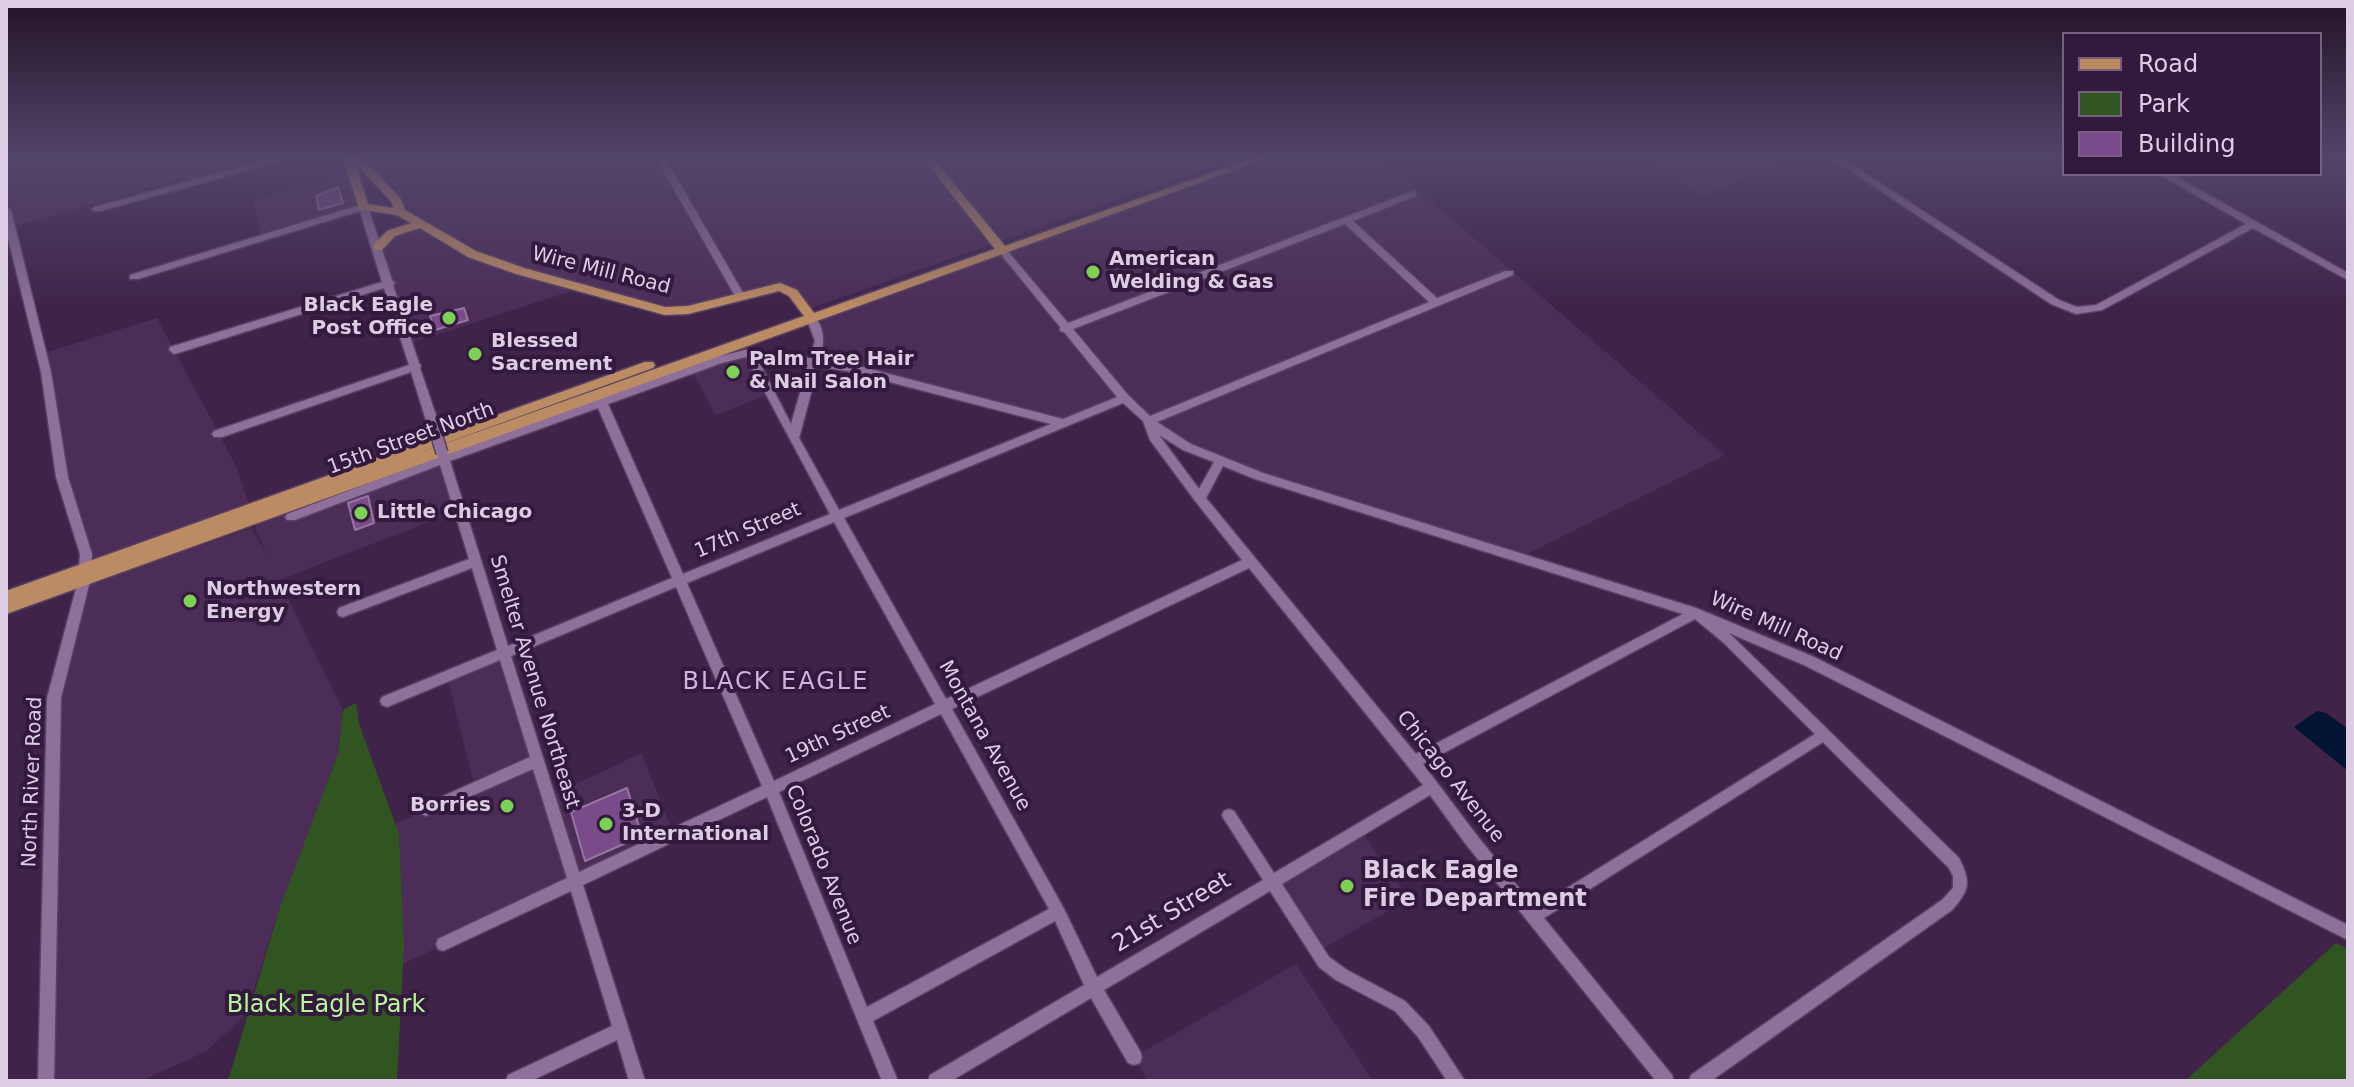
<!DOCTYPE html>
<style>
body{margin:0}
#map{position:relative;width:2354px;height:1087px;overflow:hidden;background:#3f2349;font-family:"DejaVu Sans",sans-serif}
canvas{display:block}
.frame{position:absolute;inset:0;border:8px solid #ddcde4;pointer-events:none}
.legend{position:absolute;left:2062px;top:32px;width:260px;height:144px;box-sizing:border-box;background:#34193e;border:2px solid #786180;margin:0;padding:10px 14px;list-style:none;font-size:24px;color:#ddcde4}
.legend li{display:flex;align-items:center;gap:16px;height:40px}
.legend b{width:40px;border:2px solid #786180}
</style>
<div id="map">
<canvas width="2354" height="1087"></canvas>
<div class="frame"></div>
<ul class="legend">
<li><b style="height:10px;background:#bb8c63"></b>Road</li>
<li><b style="height:22px;background:#315520"></b>Park</li>
<li><b style="height:22px;background:#794b8a"></b>Building</li>
</ul>
</div>
<script>
const ctx = document.querySelector('canvas').getContext('2d');
ctx.lineJoin = 'round';
function fillPath(path, color) {
  ctx.fillStyle = color;
  ctx.fill(path, 'evenodd');
}
function stroke(path, color, width, dash) {
  ctx.strokeStyle = color;
  ctx.lineWidth = width;
  ctx.lineCap = dash ? 'butt' : 'round';
  ctx.setLineDash(dash || []);
  ctx.stroke(path);
}
function write(font, color, halo, rows, align = 'center') {
  ctx.font = font + ' "DejaVu Sans",sans-serif';
  ctx.lineWidth = 8;
  ctx.setLineDash([]);
  ctx.textBaseline = 'middle';
  ctx.strokeStyle = halo;
  ctx.fillStyle = color;
  for (const [text, x, y, turn = 0] of rows) {
    ctx.save();
    ctx.translate(x, y);
    ctx.rotate((+turn || 0) * Math.PI / 180);
    ctx.textAlign = isNaN(turn) ? turn : align;
    if (halo) ctx.strokeText(text, 0, 0);
    ctx.fillText(text, 0, 0);
    ctx.restore();
  }
}
const built = new Path2D(`
 M 6,158 L 283,158 L 182,186 L 180,180 L 15,226 L 6,189 Z
 M 358,158 L 1209,158 L 1216,165 L 806,310 L 788,289 L 713,305 L 665,311 L 577,289 L 409,344 L 378,247 L 395,236 L 423,228 L 400,212 L 396,200 Z
 M 1263,158 L 1381,158 L 1725,455 L 1521,557 L 1220,462 L 1187,447 L 1124,399 L 1064,423 L 816,362 L 820,341 L 811,317 Z
 M 1650,158 L 1792,158 L 1702,196 Z
 M 352,172 L 363,207 L 262,238 L 253,201 Z
 M 157,318 L 236,466 L 250,508 L 85,568 L 62,477 L 41,354 Z
 M 748,353 L 770,394 L 715,415 L 692,370 Z
 M 442,453 L 460,510 L 279,580 L 343,710 L 338,754 L 281,904 L 246,1014 L 207,1051 L 141,1081 L 46,1081 L 54,698 L 82,586 L 252,528 L 268,558 L 255,527 L 273,514 Z
 M 504,654 L 548,797 L 642,753 L 674,836 L 403,964 L 399,834 L 395,824 L 475,788 L 447,677 Z
 M 1360,830 L 1409,899 L 1317,952 L 1273,881 Z
 M 1296,964 L 1373,1081 L 1148,1081 L 1134,1057 Z`);
const green = new Path2D(`
 M 356,703 L 359,724 L 399,834 L 404,946 L 397,1081 L 228,1081 L 281,904 L 338,754 L 343,710 Z
 M 2336,943 L 2348,949 L 2348,1081 L 2185,1081 Z`);
const water = new Path2D(`
 M 2317,711 L 2326,713 L 2348,729 L 2348,771 L 2294,727 Z`);
const building = new Path2D(`
 M 338,187 L 343,203 L 319,210 L 316,196 Z
 M 464,308 L 468,320 L 435,330 L 430,316 Z
 M 368,496 L 374,523 L 355,530 L 348,503 Z
 M 627,788 L 642,836 L 585,861 L 571,812 Z`);
const minor = new Path2D(`
 M 274,158 L 288,158 L 286,160 L 100,211 L 94,211 L 92,209 L 94,207 Z
 M 656,158 L 665,158 L 745,296 L 744,298 L 736,298 L 735,296 Z
 M 1831,158 L 1842,158 L 2059,300 L 2077,307 L 2096,305 L 2246,224 L 2159,174 L 2171,174 L 2348,273 L 2348,280 L 2253,228 L 2102,310 L 2076,314 L 2051,304 Z
 M 1413,191 L 1416,192 L 1416,196 L 1353,221 L 1437,298 L 1505,271 L 1513,271 L 1513,275 L 1157,422 L 1191,444 L 1263,473 L 1696,608 L 1814,657 L 2348,925 L 2348,940 L 1804,665 L 1729,633 L 1959,858 C 1971,882 1970,890 1952,910 L 1711,1081 L 1689,1081 L 1691,1075 L 1942,900 L 1953,888 L 1953,876 L 1949,868 L 1823,742 L 1544,918 L 1672,1075 L 1674,1081 L 1656,1081 L 1465,843 L 1430,795 L 1282,884 L 1329,957 L 1347,970 L 1405,1001 L 1429,1026 L 1465,1081 L 1447,1081 L 1418,1037 L 1395,1011 L 1336,980 L 1319,967 L 1270,891 L 1104,990 L 1140,1051 L 1142,1057 L 1140,1063 L 1134,1065 L 1128,1063 L 1091,998 L 951,1081 L 928,1081 L 930,1075 L 1084,985 L 1055,921 L 873,1021 L 898,1081 L 882,1081 L 767,797 L 583,885 L 645,1081 L 629,1081 L 617,1040 L 531,1081 L 506,1081 L 508,1075 L 612,1026 L 571,891 L 443,951 L 438,949 L 436,944 L 438,939 L 567,878 L 533,769 L 426,816 L 421,814 L 419,810 L 421,806 L 530,757 L 500,660 L 387,707 L 382,705 L 380,701 L 382,697 L 497,650 L 472,568 L 343,617 L 339,616 L 337,612 L 339,608 L 469,559 L 440,465 L 295,520 L 287,520 L 285,517 L 287,514 L 438,457 L 438,450 L 446,450 L 448,453 L 716,357 L 749,349 L 810,358 L 815,341 L 806,317 L 811,314 C 825,324 825,343 820,359 L 847,363 L 1063,419 L 1117,397 L 1064,332 L 1060,331 L 1060,327 L 999,252 L 999,248 L 1005,248 L 1068,323 ZM 1345,224 L 1429,302 L 1150,416 L 1128,395 L 1073,329 ZM 746,357 L 830,514 L 683,574 L 608,404 L 722,363 ZM 757,358 L 808,365 L 791,424 ZM 818,367 L 847,371 L 1051,424 L 839,510 L 799,438 ZM 1123,403 L 1143,421 L 1150,440 L 1196,502 L 1242,560 L 946,699 L 844,518 ZM 598,408 L 672,578 L 508,646 L 450,461 ZM 1159,435 L 1183,450 L 1214,462 L 1199,489 ZM 1223,466 L 1255,479 L 1683,614 L 1416,754 L 1206,498 ZM 834,522 L 935,704 L 774,781 L 687,583 ZM 1249,568 L 1423,785 L 1274,873 L 1234,811 L 1229,809 L 1224,811 L 1222,815 L 1224,819 L 1263,880 L 1097,977 L 1063,907 L 952,709 ZM 676,587 L 762,786 L 579,872 L 511,656 ZM 1695,619 L 1724,643 L 1815,734 L 1535,908 L 1475,833 L 1423,764 ZM 941,714 L 1049,909 L 867,1007 L 779,792 Z
 M 363,204 L 368,207 L 392,280 L 395,283 L 393,285 L 419,363 L 421,366 L 420,368 L 441,430 L 439,433 L 435,434 L 429,430 L 411,372 L 222,437 L 214,437 L 212,434 L 214,431 L 409,365 L 384,288 L 178,353 L 174,354 L 169,350 L 170,347 L 382,282 L 360,211 L 138,279 L 130,279 L 130,275 Z
 M 6,207 L 11,210 L 51,372 L 68,477 L 92,554 L 90,581 L 61,698 L 54,1081 L 38,1081 L 47,698 L 78,581 L 80,554 L 56,477 L 41,372 L 6,230 Z`);
const major = new Path2D(`
 M 343,158 L 362,158 L 400,198 L 405,210 L 476,251 L 524,268 L 665,307 L 688,306 L 780,283 L 797,290 L 814,313 L 995,249 L 923,158 L 933,158 L 1005,246 L 1254,158 L 1268,158 L 6,614 L 6,591 L 645,362 L 653,362 L 655,365 L 653,368 L 410,456 L 804,316 L 789,296 L 779,291 L 688,314 L 665,315 L 516,274 L 468,257 L 420,228 L 395,236 L 382,250 L 374,250 L 374,244 L 387,231 L 411,223 L 397,215 L 359,209 ZM 355,163 L 391,201 L 393,208 L 368,204 Z`);
const minorBridge = new Path2D(`
 M 435,430 L 442,453`);
const markers = [
 [1093,272,8,"#7dd154"],
 [449,318,8,"#7dd154"],
 [475,354,8,"#7dd154"],
 [733,372,8,"#7dd154"],
 [361,513,8,"#7dd154"],
 [190,601,8,"#7dd154"],
 [507,806,8,"#7dd154"],
 [606,824,8,"#7dd154"],
 [1347,886,8,"#7dd154"]
];
const poiNames = [
 ["American",1109,260],
 ["Welding & Gas",1109,283],
 ["Black Eagle",433,306,"right"],
 ["Post Office",433,329,"right"],
 ["Blessed",491,342],
 ["Sacrement",491,365],
 ["Palm Tree Hair",749,360],
 ["& Nail Salon",749,383],
 ["Little Chicago",377,513],
 ["Northwestern",206,590],
 ["Energy",206,613],
 ["Borries",491,806,"right"],
 ["3-D",622,812],
 ["International",622,835]
];
const streetNames = [
 ["Wire Mill Road",601,271,14],
 ["15th Street North",411,439,-20],
 ["17th Street",748,531,-23],
 ["Wire Mill Road",1776,627,24],
 ["Smelter Avenue Northeast",534,682,73],
 ["19th Street",838,735,-25],
 ["Montana Avenue",984,736,61],
 ["Chicago Avenue",1450,777,52],
 ["North River Road",33,782,-88],
 ["Colorado Avenue",823,865,68]
];
const quarterNames = [
 ["BLACK EAGLE",776,683]
];
const nearPoinames = [
 ["Black Eagle",1363,872],
 ["Fire Department",1363,900]
];
const nearStreetnames = [
 ["21st Street",1172,913,-31]
];
const nearParknames = [
 ["Black Eagle Park",326,1006]
];
fillPath(built, '#4c2d58');
fillPath(green, '#315520');
fillPath(water, '#011432');
fillPath(building, '#794b8a');
stroke(building, '#9676a1', 2);
stroke(minor, '#594161', 3);
stroke(major, '#594161', 3);
fillPath(minor, '#8f709a');
fillPath(major, '#bb8c63');
stroke(minorBridge, '#594161', 14, []);
stroke(minorBridge, '#8f709a', 11);
const sky = ctx.createLinearGradient(0, 0, 0, 310);
sky.addColorStop(0, '#231328');
sky.addColorStop(0.51, '#52456a');
sky.addColorStop(1, '#52456a00');
ctx.fillStyle = sky;
ctx.fillRect(0, 0, 2354, 310);
for (const [x, y, r, color] of markers) {
  const dot = new Path2D();
  dot.arc(x, y, r, 0, 2 * Math.PI);
  ctx.fillStyle = color;
  ctx.fill(dot);
  stroke(dot, '#34193e', 3);
}
write('bold 20px', '#ddcde4', '#34193e', poiNames, 'left');
write('20px', '#ddcde4', '#34193e', streetNames);
ctx.letterSpacing = '2px';
write('24px', '#d4b2e0', '#34193e', quarterNames);
ctx.letterSpacing = '0px';
write('bold 24px', '#ddcde4', '#34193e', nearPoinames, 'left');
write('24px', '#ddcde4', '#34193e', nearStreetnames);
write('24px', '#b5f799', '#34193e', nearParknames);
</script>
